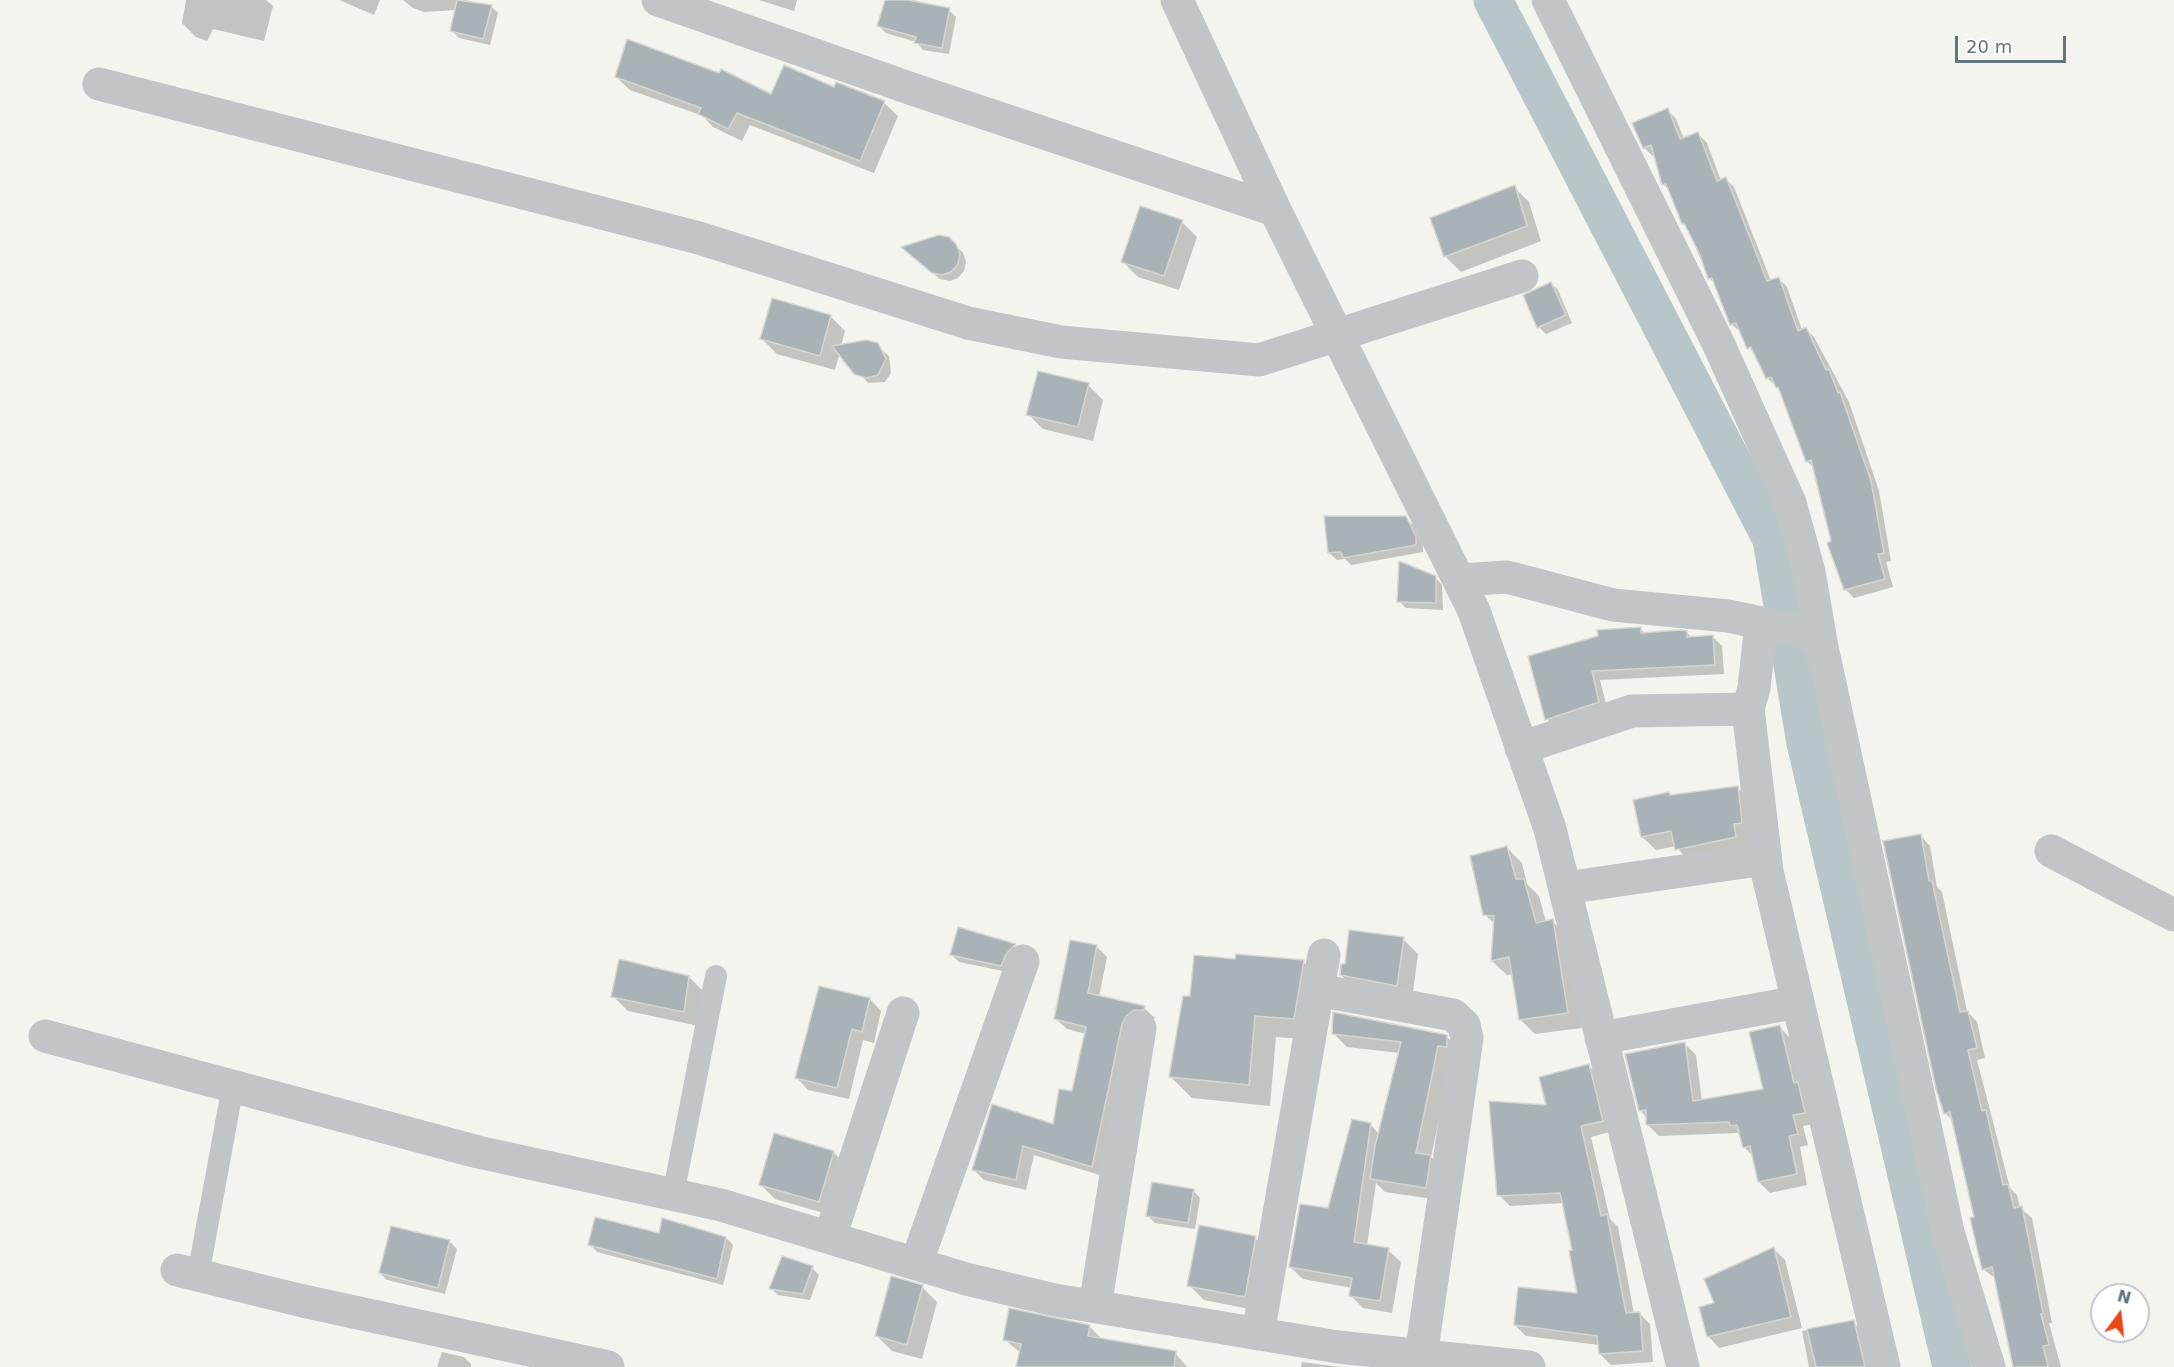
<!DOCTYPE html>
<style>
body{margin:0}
#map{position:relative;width:2174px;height:1367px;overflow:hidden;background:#f4f4ef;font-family:"DejaVu Sans",sans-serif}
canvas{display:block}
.north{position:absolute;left:2090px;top:1283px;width:60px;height:60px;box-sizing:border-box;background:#fff;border:2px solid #c0c7cd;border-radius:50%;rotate:15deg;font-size:16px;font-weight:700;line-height:24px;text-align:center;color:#617483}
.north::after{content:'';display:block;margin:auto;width:21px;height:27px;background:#ed4516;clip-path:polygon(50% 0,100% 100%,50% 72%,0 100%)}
.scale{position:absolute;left:1955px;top:36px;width:111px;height:27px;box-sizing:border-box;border:3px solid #617483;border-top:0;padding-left:8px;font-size:18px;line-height:21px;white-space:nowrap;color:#617483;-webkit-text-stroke:4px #fff;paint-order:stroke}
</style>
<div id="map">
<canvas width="2174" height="1367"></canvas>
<div class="north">N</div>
<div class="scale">20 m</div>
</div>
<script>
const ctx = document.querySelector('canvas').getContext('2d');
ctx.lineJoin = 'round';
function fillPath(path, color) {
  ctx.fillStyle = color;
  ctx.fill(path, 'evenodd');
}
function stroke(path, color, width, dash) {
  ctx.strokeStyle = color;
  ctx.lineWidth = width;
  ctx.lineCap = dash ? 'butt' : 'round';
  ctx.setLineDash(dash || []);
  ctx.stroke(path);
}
const shadow = new Path2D(`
 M 186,0 L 266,0 L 273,6 L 264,41 L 213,29 L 207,41 L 196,37 L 182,23 Z
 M 339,0 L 380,0 L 374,15 Z
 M 403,0 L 465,0 L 491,6 L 498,13 L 490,45 L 459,38 L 451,30 L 456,10 L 424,12 L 413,8 Z
 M 759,0 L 797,0 L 794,11 Z
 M 887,0 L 914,0 L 949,10 L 956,17 L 949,54 L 923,50 L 916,42 L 886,33 L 879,26 Z
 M 616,77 L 772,96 L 835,89 L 837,84 L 884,103 L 898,116 L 874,173 L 750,125 L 742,141 L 713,127 L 703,116 L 630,90 Z
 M 1668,110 L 1676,119 L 1684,139 L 1698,134 L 1707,143 L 1721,181 L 1726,179 L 1734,187 L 1771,281 L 1779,279 L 1787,287 L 1802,330 L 1806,329 L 1814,337 L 1849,402 L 1879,491 L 1891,561 L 1886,562 L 1893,587 L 1854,598 L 1845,589 L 1815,469 L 1807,461 L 1781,391 L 1767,378 L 1741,332 L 1731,324 L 1717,286 L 1709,278 L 1671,192 L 1663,184 L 1655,155 L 1653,156 L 1644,148 Z
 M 1514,187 L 1529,202 L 1541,241 L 1461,272 L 1446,257 L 1432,219 Z
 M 1182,222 L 1197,237 L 1179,290 L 1138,277 L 1123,262 Z
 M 955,245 L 963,253 L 966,262 L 964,271 L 958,278 L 950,281 L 940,279 L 910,254 Z
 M 1551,283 L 1558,290 L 1572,323 L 1546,334 L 1539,327 Z
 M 830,316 L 845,331 L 841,346 L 872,342 L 889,356 L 891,373 L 885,382 L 868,383 L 840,352 L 835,370 L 777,354 L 762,339 Z
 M 1088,385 L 1103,400 L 1093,441 L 1043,429 L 1028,414 Z
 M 1405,518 L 1413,525 L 1423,545 L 1423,552 L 1351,565 L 1345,559 L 1337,560 L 1329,553 Z
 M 1435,577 L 1442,585 L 1443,610 L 1406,608 L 1399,601 Z
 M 1640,629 L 1646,634 L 1686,632 L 1692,638 L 1712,636 L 1722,646 L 1724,674 L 1600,680 L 1608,712 L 1556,729 L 1547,719 L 1530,657 Z
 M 1738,788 L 1751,801 L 1749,850 L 1690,863 L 1676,846 L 1656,850 L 1642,837 L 1669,793 L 1672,797 Z
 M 1921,836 L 1930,846 L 1937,887 L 1942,892 L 1967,1011 L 1977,1022 L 1985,1058 L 1977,1060 L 2010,1188 L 2017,1195 L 2020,1208 L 2032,1218 L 2052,1323 L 2049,1323 L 2061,1367 L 2015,1367 L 1995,1278 L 1983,1269 L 1975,1218 L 1954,1122 L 1945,1113 Z
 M 1507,848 L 1522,863 L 1527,884 L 1539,896 L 1546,922 L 1552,921 L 1567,936 L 1582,1028 L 1535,1034 L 1520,1019 L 1513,974 L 1507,975 L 1492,961 L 1495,924 L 1484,914 Z
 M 959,929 L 1015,946 L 1022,952 L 1008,972 L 959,962 L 952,955 Z
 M 1403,939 L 1418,954 L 1412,1000 L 1356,990 L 1341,975 Z
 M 1096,946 L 1107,957 L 1099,997 L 1144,1008 L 1155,1018 L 1145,1021 L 1103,1176 L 1034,1155 L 1026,1190 L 984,1180 L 974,1170 L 1054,1125 L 1073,1093 L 1086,1034 L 1067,1029 L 1056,1019 Z
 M 1237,961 L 1303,962 L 1325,983 L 1315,1040 L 1276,1037 L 1270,1106 L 1192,1098 L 1171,1077 L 1191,998 Z
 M 689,977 L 704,992 L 699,1026 L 628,1011 L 613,996 Z
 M 870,999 L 881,1011 L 874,1043 L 863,1040 L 849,1099 L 808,1090 L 797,1078 Z
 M 1779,1026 L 1790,1038 L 1815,1124 L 1803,1126 L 1808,1145 L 1800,1147 L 1807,1185 L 1770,1193 L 1759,1182 L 1754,1157 L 1744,1147 L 1738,1133 L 1659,1136 L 1648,1125 L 1647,1118 L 1640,1110 L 1684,1043 L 1696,1055 L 1702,1101 L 1765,1090 Z
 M 1333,1033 L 1446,1036 L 1460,1050 L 1452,1059 L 1431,1157 L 1444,1170 L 1440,1200 L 1385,1192 L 1376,1183 L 1367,1246 L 1388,1250 L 1401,1262 L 1392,1313 L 1363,1308 L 1350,1295 L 1352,1288 L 1303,1279 L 1290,1267 L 1329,1210 L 1370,1124 L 1379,1134 L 1400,1053 L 1347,1047 Z
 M 1588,1065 L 1599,1076 L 1613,1131 L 1591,1137 L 1610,1219 L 1618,1227 L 1634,1314 L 1639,1313 L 1650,1324 L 1653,1362 L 1611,1365 L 1600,1354 L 1599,1345 L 1526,1336 L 1515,1325 L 1579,1295 L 1574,1251 L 1564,1203 L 1510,1206 L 1499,1195 L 1548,1107 Z
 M 833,1152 L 848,1167 L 834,1216 L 775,1199 L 760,1184 Z
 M 1193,1190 L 1200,1198 L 1195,1229 L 1155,1223 L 1148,1216 Z
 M 660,1235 L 726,1238 L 733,1245 L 723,1285 L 597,1252 L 590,1244 Z
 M 1255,1238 L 1270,1253 L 1260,1311 L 1204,1300 L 1189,1285 Z
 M 449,1241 L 457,1249 L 445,1294 L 387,1280 L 380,1273 Z
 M 1774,1249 L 1785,1260 L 1802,1328 L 1719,1348 L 1708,1336 L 1716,1304 Z
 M 812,1268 L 819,1275 L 810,1300 L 778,1295 L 771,1288 Z
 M 922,1287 L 937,1302 L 922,1359 L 892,1351 L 877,1336 Z
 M 1853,1322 L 1865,1334 L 1873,1367 L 1809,1367 L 1802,1331 Z
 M 1089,1326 L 1102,1339 L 1175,1353 L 1187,1367 L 1018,1367 L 1021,1353 L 1004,1339 Z
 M 442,1352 L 464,1357 L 471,1364 L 471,1367 L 437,1367 Z
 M 1302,1362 L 1341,1367 L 1301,1367 Z`);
const canal = new Path2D(`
 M 1493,0 L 1772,539 L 1806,743 L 1952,1367`);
const building = new Path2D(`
 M 457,0 L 492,5 L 483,39 L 450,31 Z
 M 885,0 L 908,0 L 950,8 L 942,48 L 914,43 L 916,37 L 877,26 Z
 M 627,39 L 719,73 L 721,69 L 771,94 L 784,65 L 834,87 L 836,82 L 885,101 L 860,161 L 737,113 L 728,129 L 698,114 L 701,108 L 615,77 Z
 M 1668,108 L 1680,139 L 1698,132 L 1717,181 L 1726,177 L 1767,281 L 1779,277 L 1798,331 L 1806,327 L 1826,370 L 1829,369 L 1838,393 L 1840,392 L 1871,481 L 1884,553 L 1878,554 L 1885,579 L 1844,590 L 1827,543 L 1831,541 L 1811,460 L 1806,462 L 1778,387 L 1776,388 L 1771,377 L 1766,379 L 1751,347 L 1747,349 L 1736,323 L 1730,325 L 1712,278 L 1708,279 L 1700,255 L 1684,223 L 1682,224 L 1666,184 L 1662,185 L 1651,145 L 1643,148 L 1632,123 Z
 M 1515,185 L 1527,226 L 1444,257 L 1430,218 Z
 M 1140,206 L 1183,220 L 1164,276 L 1121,262 Z
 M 939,235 L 949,237 L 956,244 L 960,254 L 958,264 L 951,272 L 942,275 L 932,273 L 901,247 Z
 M 1551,282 L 1566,315 L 1537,328 L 1523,295 Z
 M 772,298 L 831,315 L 820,356 L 760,339 Z
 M 866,340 L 878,343 L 886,359 L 878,375 L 866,378 L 854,374 L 832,346 Z
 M 1038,371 L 1089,383 L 1078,427 L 1026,415 Z
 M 1324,516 L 1406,516 L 1416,537 L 1416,545 L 1343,558 L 1341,552 L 1328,553 Z
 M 1399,561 L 1436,576 L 1436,603 L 1397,602 Z
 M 1641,627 L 1641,633 L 1680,630 L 1687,631 L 1687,637 L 1713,635 L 1715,665 L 1592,671 L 1599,702 L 1545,720 L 1528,656 L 1598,636 L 1597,630 Z
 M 1738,786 L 1742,823 L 1734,824 L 1736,837 L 1675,850 L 1671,831 L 1641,837 L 1633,800 L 1669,792 L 1670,795 Z
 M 1921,834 L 1929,881 L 1932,881 L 1960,1012 L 1968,1011 L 1977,1048 L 1968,1050 L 1982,1111 L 1986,1110 L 2003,1185 L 2008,1184 L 2014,1208 L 2022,1206 L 2043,1313 L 2041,1314 L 2049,1345 L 2043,1346 L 2048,1367 L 2013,1367 L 1992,1267 L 1982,1270 L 1970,1218 L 1974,1217 L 1950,1112 L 1944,1114 L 1936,1089 L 1883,841 Z
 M 1507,846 L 1516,879 L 1524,879 L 1536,923 L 1553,919 L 1568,1013 L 1519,1020 L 1509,957 L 1491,961 L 1494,916 L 1483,915 L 1470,856 Z
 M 958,927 L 1016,944 L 1006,954 L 1001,966 L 950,955 Z
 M 1349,930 L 1404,937 L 1397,986 L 1340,975 L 1341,964 L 1345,964 Z
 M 1070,940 L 1097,945 L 1088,993 L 1145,1006 L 1144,1010 L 1134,1010 L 1126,1016 L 1122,1024 L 1092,1167 L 1023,1146 L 1016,1180 L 972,1170 L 992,1104 L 1053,1124 L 1059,1089 L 1072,1091 L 1086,1027 L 1054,1019 Z
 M 1236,954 L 1304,960 L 1294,1019 L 1255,1016 L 1249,1085 L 1169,1077 L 1183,996 L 1190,996 L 1194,955 L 1235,959 Z
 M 619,959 L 689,976 L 684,1012 L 611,997 Z
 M 819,986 L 870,998 L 862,1032 L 852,1029 L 837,1088 L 795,1078 Z
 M 1333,1012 L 1447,1035 L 1447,1047 L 1438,1046 L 1416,1153 L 1431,1155 L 1426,1188 L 1370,1179 L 1375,1146 L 1401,1042 L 1332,1034 Z
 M 1780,1025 L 1794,1083 L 1798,1082 L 1805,1113 L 1793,1115 L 1798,1134 L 1789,1136 L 1797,1174 L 1758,1182 L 1750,1146 L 1743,1148 L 1737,1125 L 1730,1126 L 1729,1122 L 1646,1125 L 1646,1110 L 1639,1111 L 1625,1054 L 1685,1042 L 1693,1101 L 1763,1089 L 1749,1032 Z
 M 1589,1064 L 1603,1121 L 1581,1126 L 1601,1216 L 1607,1214 L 1626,1313 L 1640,1312 L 1643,1351 L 1599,1354 L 1597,1336 L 1514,1325 L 1518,1287 L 1577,1293 L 1569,1251 L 1572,1250 L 1560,1193 L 1497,1196 L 1489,1101 L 1546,1105 L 1539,1077 Z
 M 1352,1119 L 1371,1123 L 1354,1242 L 1389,1248 L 1380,1301 L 1349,1296 L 1352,1278 L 1289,1267 L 1300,1204 L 1328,1208 Z
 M 774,1133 L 834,1151 L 819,1202 L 759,1185 Z
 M 1152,1182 L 1194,1189 L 1188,1223 L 1146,1216 Z
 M 595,1217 L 659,1233 L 662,1218 L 726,1237 L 717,1279 L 588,1245 Z
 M 1199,1225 L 1256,1236 L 1245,1297 L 1187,1286 Z
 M 391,1226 L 450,1240 L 438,1288 L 379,1273 Z
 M 1774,1247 L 1791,1317 L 1707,1337 L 1699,1307 L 1714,1303 L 1704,1279 Z
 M 782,1256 L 813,1266 L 803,1294 L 769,1289 Z
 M 891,1276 L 923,1285 L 907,1345 L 875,1336 Z
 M 1009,1308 L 1090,1325 L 1088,1336 L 1176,1351 L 1174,1367 L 1016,1367 L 1021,1344 L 1003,1340 Z
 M 1854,1320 L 1865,1367 L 1816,1367 L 1807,1329 Z`);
const lane = new Path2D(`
 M 673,1195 L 716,976
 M 198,1275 L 233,1086`);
const street = new Path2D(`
 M 658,0 L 915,90 L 1275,210
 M 1177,0 L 1275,210 L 1474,611 L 1550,829 L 1683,1367
 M 1548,0 L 1719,345 L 1790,503 L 1809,572 L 1823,653
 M 99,84 L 699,238 L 968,323 L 1061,342 L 1259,360 L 1522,276
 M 1460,580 L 1507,577 L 1613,605 L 1728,616 L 1809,633 L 1824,656 L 1948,1232 L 1989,1367
 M 1761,623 L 1754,688 L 1748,709 L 1767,871 L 1884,1367
 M 1521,748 L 1632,711 L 1748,709
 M 2051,851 L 2174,915
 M 1565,888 L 1765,859
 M 1317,990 L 1453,1015 L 1464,1025 L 1467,1038 L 1421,1356
 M 45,1036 L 478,1152 L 721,1205 L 966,1279 L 1055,1300 L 1338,1347 L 1529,1367
 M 1601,1038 L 1798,1002
 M 830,1237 L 903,1013
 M 916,1264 L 1023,961
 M 177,1270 L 303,1301 L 608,1367
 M 1095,1306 L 1140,1028
 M 1258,1334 L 1324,955`);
fillPath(shadow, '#0003');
stroke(canal, '#b8c6ca', 39);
fillPath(building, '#a9b2b7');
stroke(building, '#d5d5d2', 1.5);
stroke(lane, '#c1c5c8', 22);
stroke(street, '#c1c5c8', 33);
</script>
